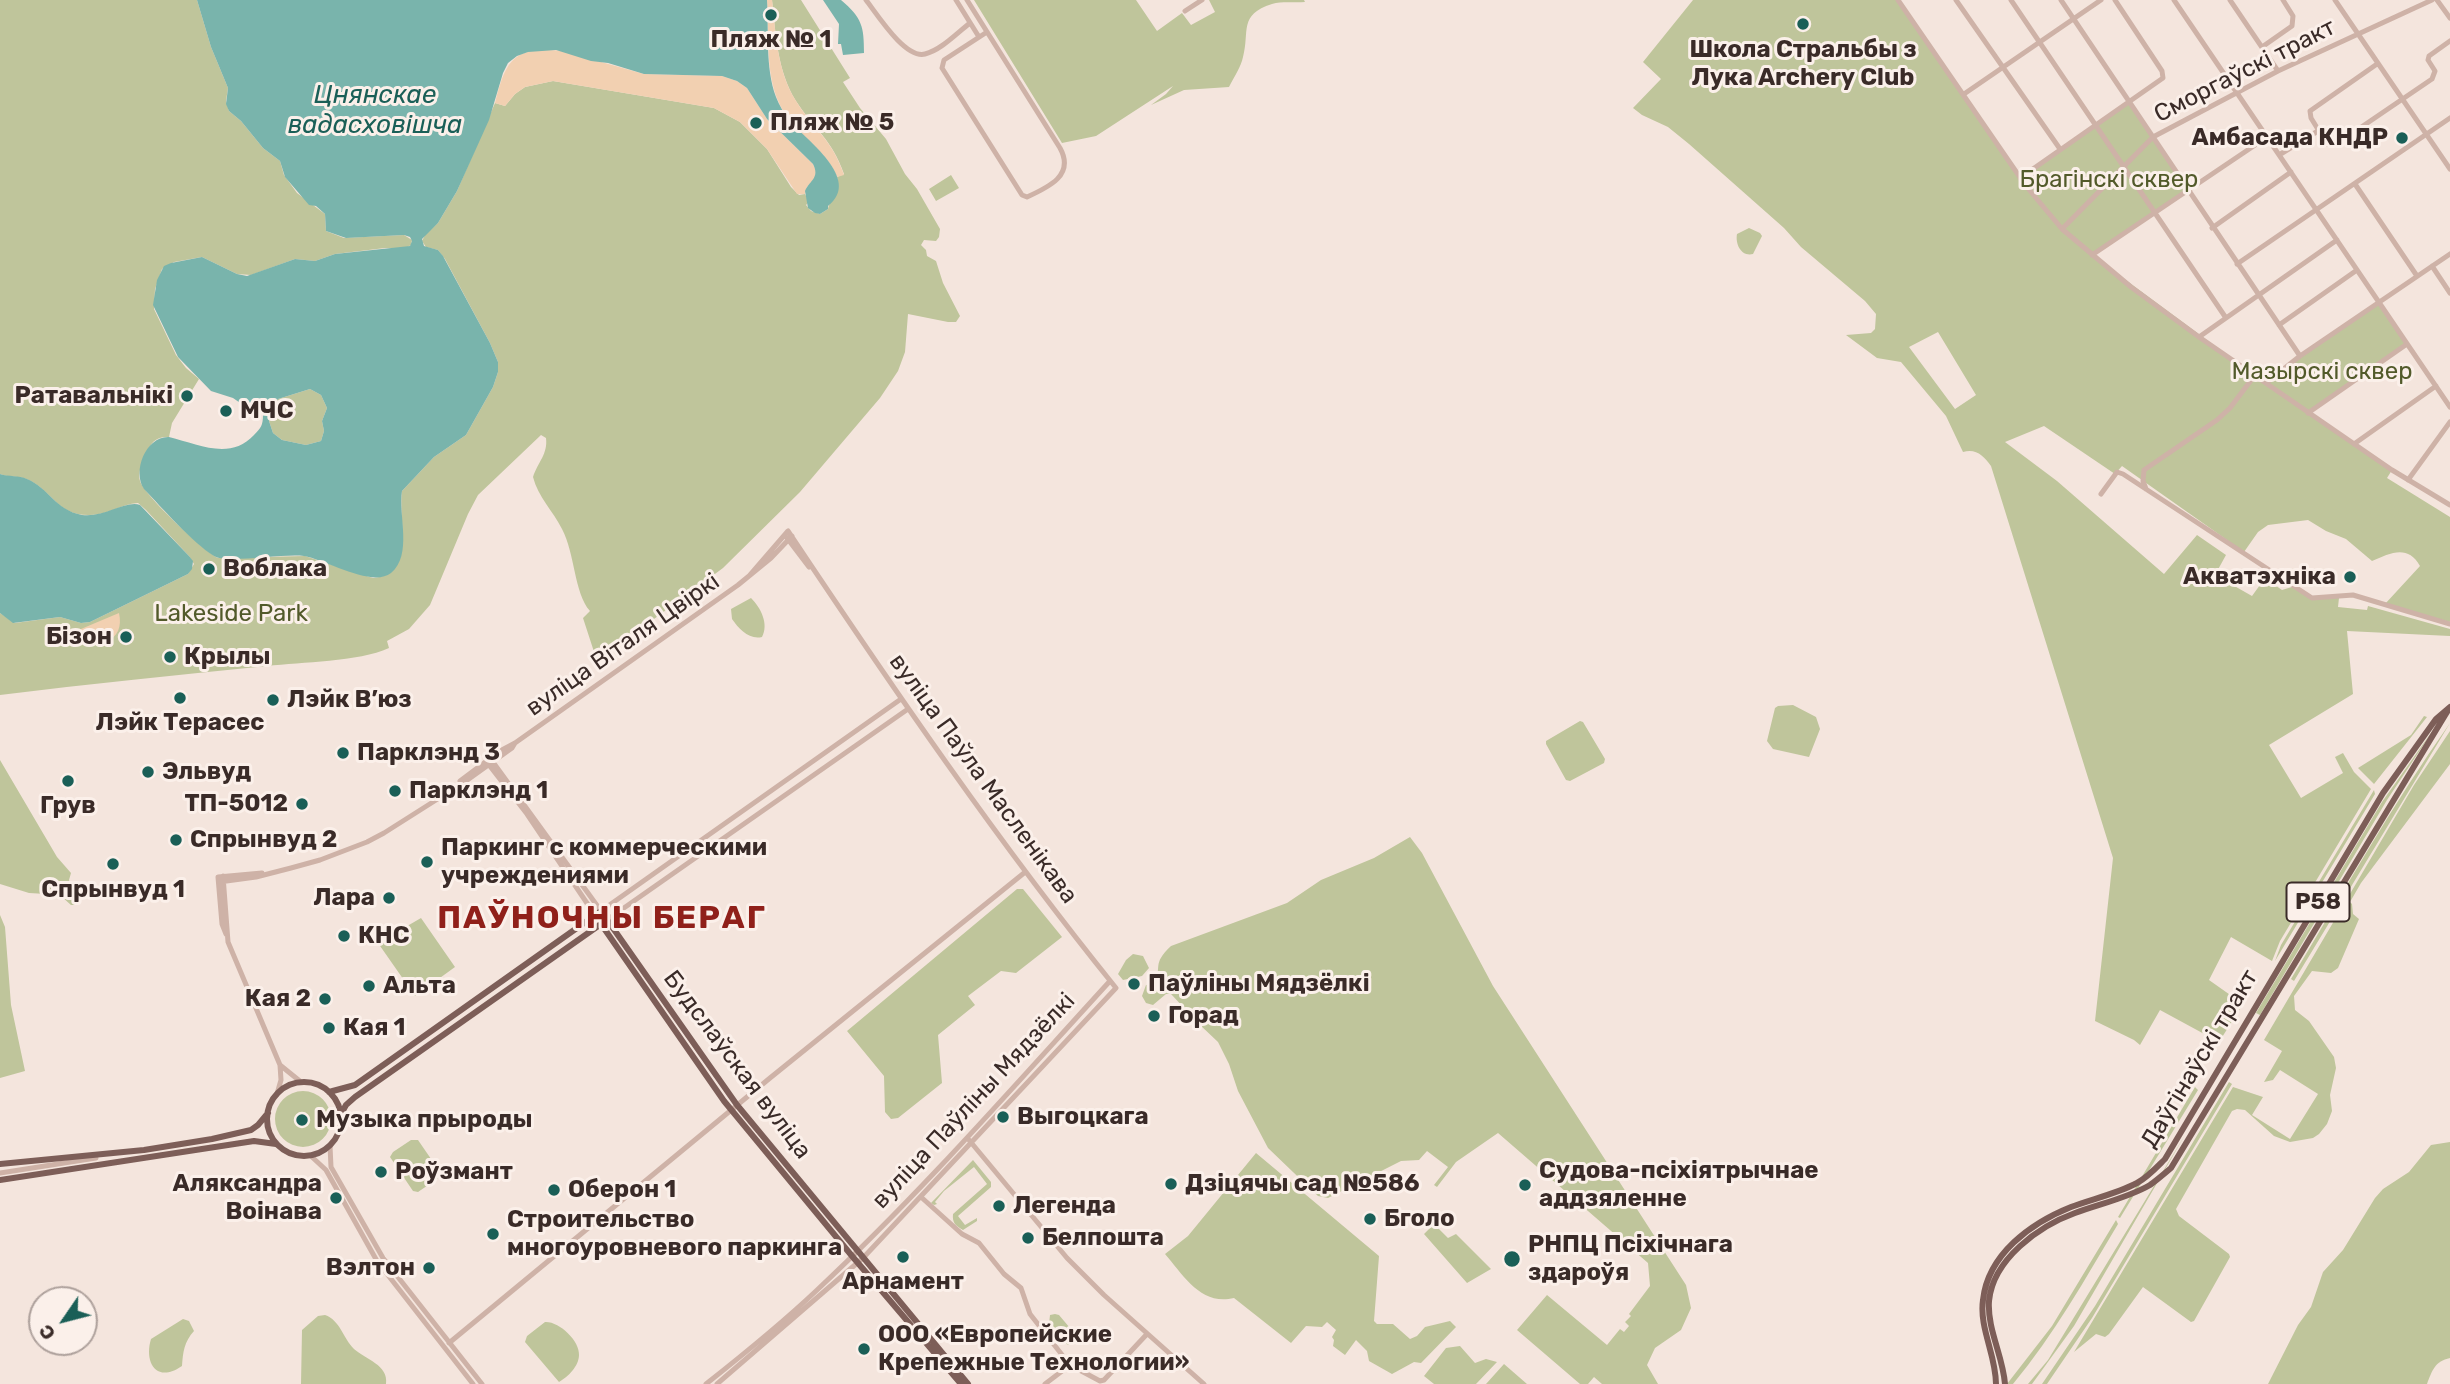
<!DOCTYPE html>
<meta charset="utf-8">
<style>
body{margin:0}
#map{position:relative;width:2450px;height:1384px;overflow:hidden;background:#f4e5dd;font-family:Rubik,sans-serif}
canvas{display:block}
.north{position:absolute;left:28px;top:1286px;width:70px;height:70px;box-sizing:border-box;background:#fbf0ea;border:2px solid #aea19c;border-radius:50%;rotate:235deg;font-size:19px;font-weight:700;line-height:28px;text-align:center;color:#3a2b28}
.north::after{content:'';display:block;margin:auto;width:24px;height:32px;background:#1a5f57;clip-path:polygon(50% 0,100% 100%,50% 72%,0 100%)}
</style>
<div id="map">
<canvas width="2450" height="1384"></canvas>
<div class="north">С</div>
</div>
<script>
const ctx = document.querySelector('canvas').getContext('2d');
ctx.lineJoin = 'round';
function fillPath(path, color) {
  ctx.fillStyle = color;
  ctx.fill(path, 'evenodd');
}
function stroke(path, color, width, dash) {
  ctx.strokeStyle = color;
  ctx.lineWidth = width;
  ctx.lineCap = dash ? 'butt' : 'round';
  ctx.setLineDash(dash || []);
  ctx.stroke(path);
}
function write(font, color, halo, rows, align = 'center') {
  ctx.font = font + ' Rubik,sans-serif';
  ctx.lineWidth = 6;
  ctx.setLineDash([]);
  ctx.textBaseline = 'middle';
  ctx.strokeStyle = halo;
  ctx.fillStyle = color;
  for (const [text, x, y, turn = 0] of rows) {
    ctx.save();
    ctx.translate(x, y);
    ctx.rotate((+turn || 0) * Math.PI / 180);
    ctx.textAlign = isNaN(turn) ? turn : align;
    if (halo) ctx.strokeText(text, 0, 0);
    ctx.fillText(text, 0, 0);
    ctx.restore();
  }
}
const green = new Path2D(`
 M 0,0 L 197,0 L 211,47 L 228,88 L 226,101 L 229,111 L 241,121 L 263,148 L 280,161 L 284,175 L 297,193 L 325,214 L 326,231 L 344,238 L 404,235 L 412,240 L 411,245 L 406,248 L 385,248 L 335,254 L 315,261 L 295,259 L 251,275 L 237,274 L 202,257 L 174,262 L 162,269 L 155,289 L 154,309 L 176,355 L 186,368 L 199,379 L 172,423 L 169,437 C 156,436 150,443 146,455 C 143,463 137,472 140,481 C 144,495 204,551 218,558 L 305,556 L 373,578 C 416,575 398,519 402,491 L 434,457 L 466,435 L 493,387 L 498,372 L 498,362 L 490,343 L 445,259 L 438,250 L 426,247 L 422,241 L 425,235 L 438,223 L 457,191 L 495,103 L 505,106 L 515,94 L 525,87 L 553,81 L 714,108 L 740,122 L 767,149 L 791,187 L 799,195 L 805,194 L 809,202 L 806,205 L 811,211 L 820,214 L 828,209 C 831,196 841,195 837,177 L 844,174 C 832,139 814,129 796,101 C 777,70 776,35 772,0 L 801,0 L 850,78 L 843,82 L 860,108 L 886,139 L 905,174 L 917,189 L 940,229 L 939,237 L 936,241 L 924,240 L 921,245 L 926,250 L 927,256 L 936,261 L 943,283 L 960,316 L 956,322 L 948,322 L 908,314 L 905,352 L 898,371 L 880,398 L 800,492 L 723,568 L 597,661 L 583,618 L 590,611 C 574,593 575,553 562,529 C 553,511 538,497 533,477 C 538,462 548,454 546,438 L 541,435 L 478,495 L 468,514 L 430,605 L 409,629 L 387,641 L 389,648 C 358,662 302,662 267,666 C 178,675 89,684 0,695 L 0,613 L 15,623 L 60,617 L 81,623 L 90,622 L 188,574 L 194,564 L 189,556 L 146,510 L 138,503 C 121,504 108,515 90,515 C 59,516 54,494 31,481 C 21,475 10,478 0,474 Z
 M 974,0 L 1136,0 L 1157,31 L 1182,13 L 1191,25 L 1215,12 L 1209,0 L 1304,0 L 1305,2 C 1294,3 1282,1 1272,4 C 1238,15 1250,31 1243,57 C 1241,67 1234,77 1229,87 L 1184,90 L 1151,105 L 1166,94 L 1173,86 L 1096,136 L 1062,143 Z
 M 1693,0 L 1898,0 L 2020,177 L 2130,102 L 2189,190 L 2092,255 L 2265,383 L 2379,302 L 2407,344 L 2308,413 L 2392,470 L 2387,478 L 2450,517 L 2450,622 L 2385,604 L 2420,566 C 2408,544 2390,553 2372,561 L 2346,539 L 2326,531 L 2308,520 L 2268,525 L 2258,532 L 2244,552 L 2122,466 L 2115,474 L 2044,426 L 2005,442 L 2057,481 L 2164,574 L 2197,535 L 2226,555 L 2215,575 L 2252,596 L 2265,578 L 2282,590 L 2295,586 L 2312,598 L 2339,598 L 2338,607 L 2367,610 L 2368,606 L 2450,629 L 2450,636 L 2347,631 L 2353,694 L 2269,745 L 2301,798 L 2343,773 L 2335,757 L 2343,753 L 2354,772 L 2371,789 L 2280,941 L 2272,961 L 2231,937 L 2209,980 L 2243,1004 L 2219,1042 L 2160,1010 L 2140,1045 L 2134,1040 L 2095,1021 L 2113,858 L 1991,466 C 1984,456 1976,448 1963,452 L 1946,416 L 1901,362 L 1877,358 L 1846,335 L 1871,333 L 1875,329 L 1876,314 L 1865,301 L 1801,247 L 1784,228 L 1689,144 L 1668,127 L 1642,115 L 1633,108 L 1661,79 L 1643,62 ZM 1938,332 L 1976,395 L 1955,409 L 1909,347 Z
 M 951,175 L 959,188 L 936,201 L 929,189 Z
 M 1749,228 L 1760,233 L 1762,236 L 1753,254 C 1742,257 1735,245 1737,234 Z
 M 310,389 L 321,395 L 327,408 L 322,421 L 324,431 L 321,441 L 306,445 L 282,440 L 273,433 L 269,421 L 269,413 L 278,399 Z
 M 751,598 C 761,608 769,624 762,637 C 749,640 739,629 732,619 L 731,609 Z
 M 1793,705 L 1816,717 L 1820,729 L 1809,757 L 1773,749 L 1767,741 L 1775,708 L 1778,706 Z
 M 2424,716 L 2427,717 L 2374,784 L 2358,768 L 2411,735 Z
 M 1580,721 L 1583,722 L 1605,759 L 1604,763 L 1570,781 L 1566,780 L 1546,744 L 1546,741 Z
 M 2438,723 L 2387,800 L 2260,1015 L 2256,1013 L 2382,802 Z
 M 2450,723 L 2294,981 L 2291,979 C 2343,893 2392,805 2450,723 Z
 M 2450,731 L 2450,764 L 2361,883 L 2350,902 L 2352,904 L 2353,914 L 2359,919 L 2338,968 L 2331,973 L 2312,971 L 2294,996 L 2295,1010 L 2309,1021 L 2334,1057 L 2336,1068 L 2330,1095 L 2332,1111 L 2327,1124 L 2319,1134 L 2313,1138 L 2290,1142 L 2274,1136 L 2245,1110 L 2237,1109 L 2232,1111 L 2176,1209 L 2179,1216 L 2229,1254 L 2230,1257 L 2194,1321 L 2191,1322 L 2143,1287 L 2109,1334 L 2105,1337 L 2096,1334 L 2074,1352 L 2233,1087 L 2263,1097 L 2252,1115 L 2290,1139 L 2318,1094 L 2280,1070 L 2273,1080 L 2264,1082 L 2282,1051 L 2264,1040 L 2414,785 Z
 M 0,760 L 57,857 L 71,873 L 69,880 L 80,902 L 76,905 L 71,905 L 52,888 L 46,894 L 29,893 L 0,884 Z
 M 2374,790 L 2375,794 L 2275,961 L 2281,945 Z
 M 1410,837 L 1422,853 L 1493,986 L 1686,1285 L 1691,1308 L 1681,1330 L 1655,1348 L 1647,1365 L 1658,1384 L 1602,1384 L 1594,1377 L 1588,1384 L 1580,1384 L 1517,1330 L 1547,1295 L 1607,1345 L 1620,1329 L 1624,1332 L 1629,1326 L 1625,1322 L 1631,1316 L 1629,1314 L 1650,1286 L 1648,1263 L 1498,1133 L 1456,1162 L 1437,1187 L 1434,1185 L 1448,1167 L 1427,1151 L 1419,1160 L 1401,1161 L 1328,1198 L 1318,1196 L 1268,1148 L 1238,1091 L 1229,1064 L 1218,1042 L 1199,1024 L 1171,994 L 1166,994 L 1153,1005 L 1146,1003 L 1142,996 L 1146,985 L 1154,984 C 1163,966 1151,965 1171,946 L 1287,903 L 1321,880 L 1374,858 Z
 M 1017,889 L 1023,889 L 1062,937 L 1016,973 L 1001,971 L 968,996 L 975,1005 L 938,1035 L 942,1083 L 898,1118 L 891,1119 L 885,1112 L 884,1076 L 847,1031 Z
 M 0,915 L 5,927 L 11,1005 L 25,1071 L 0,1078 Z
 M 421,918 L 455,967 L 415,996 L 378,943 Z
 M 1133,954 L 1143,956 L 1149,968 L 1142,976 L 1123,980 L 1118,974 L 1126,960 Z
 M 2229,1082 L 2232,1084 L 2092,1318 L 2047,1384 L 2042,1384 L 2095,1306 Z
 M 2195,1087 L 2198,1090 L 2120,1218 L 2118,1217 Z
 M275 1119a28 28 0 1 1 56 0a28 28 0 1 1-56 0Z
 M 2185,1135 L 2074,1326 L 2032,1384 L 2028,1384 L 2048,1360 Z
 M 411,1140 L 418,1140 L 440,1172 L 440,1177 L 418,1192 L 413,1191 L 390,1157 L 393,1152 Z
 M 2450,1142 L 2450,1358 C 2435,1361 2432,1371 2427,1384 L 2268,1384 L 2298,1325 L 2311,1307 L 2323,1272 L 2343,1250 L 2375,1198 L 2383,1189 L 2409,1172 L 2431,1145 Z
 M 1256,1153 L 1379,1256 L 1374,1321 L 1377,1324 L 1393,1324 L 1410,1339 L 1417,1336 L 1425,1327 L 1450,1321 L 1456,1327 L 1421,1363 L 1414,1362 L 1392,1374 L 1369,1361 L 1367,1351 L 1356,1340 L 1345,1355 L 1333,1346 L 1334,1340 L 1332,1337 L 1336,1330 L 1327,1322 L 1322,1327 L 1306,1326 L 1291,1343 L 1234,1298 C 1201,1306 1184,1276 1165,1254 L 1188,1236 Z
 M 973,1160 L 991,1182 L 991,1187 L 958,1216 L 965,1225 L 977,1218 L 977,1221 L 963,1230 C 956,1226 952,1223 953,1214 L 987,1184 L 974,1167 L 944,1191 L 935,1202 L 937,1204 L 934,1205 L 931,1203 Z
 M 2116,1220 L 2118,1224 C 2085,1279 2054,1335 2013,1384 L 2007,1384 L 2052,1326 Z
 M 1434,1224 L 1448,1238 L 1456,1234 L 1491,1269 L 1467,1283 L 1424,1234 Z
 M 1055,1314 L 1059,1315 L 1075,1334 L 1075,1343 L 1069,1345 L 1064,1343 L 1049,1324 L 1050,1315 Z
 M 325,1315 C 340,1320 343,1338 354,1349 C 365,1359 389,1365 386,1384 L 301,1384 L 302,1330 L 318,1316 Z
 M 183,1319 L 189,1321 L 194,1331 C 184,1342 183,1352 182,1366 C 156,1384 144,1362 151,1339 Z
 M 545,1322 C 559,1321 580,1341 579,1355 C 579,1366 568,1377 559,1382 L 525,1342 L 527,1336 Z
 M 1460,1346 L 1475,1363 L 1486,1359 L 1497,1362 L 1476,1384 L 1434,1384 L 1424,1376 L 1446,1348 Z
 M 1504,1364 L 1527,1384 L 1486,1384 Z`);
const sand = new Path2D(`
 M 767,0 L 772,0 C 776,35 777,71 796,101 C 814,130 832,139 844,175 L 837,177 C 827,151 803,139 788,118 C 763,85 770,39 767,0 Z
 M 562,51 L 644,74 L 722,76 L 737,81 L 747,88 L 767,119 L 813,164 L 816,171 L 815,178 L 807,187 L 805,194 L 797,194 L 767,149 L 740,122 L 714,108 L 553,81 L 525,87 L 515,94 L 505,106 L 495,103 C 506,59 514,46 562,51 Z
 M 119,613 C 122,627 118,636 106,643 L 88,642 L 78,633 L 81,629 Z`);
const water = new Path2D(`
 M 197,0 L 767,0 C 769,31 765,67 776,97 C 779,105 784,113 789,120 C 805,139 863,179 828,206 L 828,209 L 820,214 L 815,213 L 808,208 L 805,191 C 810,180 820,178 813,164 L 767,119 L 747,88 L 737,81 L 722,76 L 644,74 L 608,63 L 591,61 L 556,50 L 528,52 L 517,56 L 508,63 L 503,73 L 489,120 L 457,191 L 438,223 L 422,239 L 424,246 L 438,250 L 443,256 L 490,343 L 498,362 L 498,372 L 493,387 L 466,435 L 434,457 L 402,491 C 398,515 413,555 391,573 C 372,588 327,560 304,556 C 284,553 227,564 214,556 C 193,543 162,508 144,489 C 132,471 146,436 169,437 C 198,444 230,461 254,435 C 261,428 263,425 263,415 L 258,408 L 246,407 L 233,398 L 211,391 L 178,357 L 153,305 L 157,280 L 164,266 L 171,263 L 202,257 L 237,274 L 247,276 L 295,259 L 315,261 L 335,254 L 410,246 L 412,241 L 410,237 L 404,235 L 346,238 L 326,231 L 325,214 L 316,206 L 309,205 L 285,177 L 280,161 L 263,148 L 241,121 L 229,111 L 226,104 L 228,88 L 211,47 ZM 310,389 L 321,395 L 327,408 L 322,421 L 324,431 L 321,441 L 306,445 L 282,440 L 273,433 L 269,421 L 269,413 L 278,399 Z
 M 823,0 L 841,0 C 862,18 864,26 864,53 L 843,55 L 841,44 L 838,44 L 839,24 Z
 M 0,474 C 9,477 19,475 27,479 C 49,488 55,510 82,515 C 104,518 126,500 140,505 L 189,556 L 193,561 L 192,569 L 188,574 L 90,622 L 81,623 L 60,617 L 13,623 L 0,613 Z`);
const minor = new Path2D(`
 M 866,0 C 877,14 905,59 925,54 C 941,50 957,33 970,23
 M 956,0 L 979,37
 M 967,0 L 1060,148 C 1075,175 1049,187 1027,197 L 1022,195 L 942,68 L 944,60 L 987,32
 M 1898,0 L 2026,186 L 2062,229 L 2131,287 L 2199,337 L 2392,470 L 2450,505
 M 1956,0 L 2060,149
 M 2011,0 L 2226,318
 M 2061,0 L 2300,356
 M 2174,0 L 2450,407
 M 2230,0 L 2278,71
 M 2335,0 L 2450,169
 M 2437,0 L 2450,18
 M 1185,11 L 1202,0
 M 2262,47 L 2292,26 L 2293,16 L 2283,0
 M 2377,64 L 2310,111 L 2311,118 L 2327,144 L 2335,145 L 2432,79 L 2435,71 L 2428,60 L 2429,56 L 2450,41
 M 1964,94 L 2101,0
 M 2279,155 L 2318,131
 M 2020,178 L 2163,78 L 2162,71 L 2115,0
 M 2355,184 L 2417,276
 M 2212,228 L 2291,172
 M 2062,229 L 2153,137 L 2278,71 L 2432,0
 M 2092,255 L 2267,137
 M 2237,264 L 2450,118
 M 2432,266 L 2450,293
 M 2279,325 L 2357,270
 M 2199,337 L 2337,240
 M 2266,383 L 2300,356 L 2450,254
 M 2308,413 L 2407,344
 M 2354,444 L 2436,386
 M 2408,480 L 2450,422
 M 2146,489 L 2143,481 L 2144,470 L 2217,420 L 2230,408 L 2255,375
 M 2101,494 L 2117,472 L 2123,474 L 2312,598 L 2353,595 L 2450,624
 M 787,538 L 809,567
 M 490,758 L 601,911 L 901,699
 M 486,761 L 527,814 L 601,924 L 908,709
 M 460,781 L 500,751 L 515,743
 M 223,876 L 228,942 L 280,1065 L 281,1080 L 277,1094
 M 219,882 L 256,877 L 291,868 L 320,860 L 367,842 L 384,833 L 466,781 L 512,748 L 515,743 L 738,585 L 771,558 L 792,536
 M 226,934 L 222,924 L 218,877 L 262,873
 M 280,1065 L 301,1082
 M 969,1140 L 1067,1258 L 1104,1295 L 1204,1384
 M 330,1146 L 331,1167 L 383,1258 L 482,1384
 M 312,1157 L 326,1170 L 377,1261 L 473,1384
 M 0,1173 L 96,1158
 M 921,1197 L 962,1234 L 979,1243 L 1004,1274 L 1021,1288 L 1030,1314 L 1070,1365 L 1100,1381 L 1104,1380 L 1147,1334
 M 449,1343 L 770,1078 L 1024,873
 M 706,1384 C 744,1354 781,1324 816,1291 C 920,1194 1014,1086 1110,981
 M 717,1384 L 863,1258 L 1116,988 C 998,842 892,687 788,531 L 750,575
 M 1045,1384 L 1070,1365`);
const major = new Path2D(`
 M267 1119a37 37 0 1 1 74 0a37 37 0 1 1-74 0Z
 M 329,1092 L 355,1085 L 601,911 L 737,1105 L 968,1384
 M 341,1114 L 346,1105 L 355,1097 L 601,924 L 724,1101 L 852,1256 L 961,1384
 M 0,1164 L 144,1150 L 212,1139 L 251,1130 L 258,1125 L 268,1113
 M 0,1180 L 254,1141 L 276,1144
 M 1996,1384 C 1996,1355 1979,1328 1983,1300 C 1988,1254 2031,1223 2071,1207 C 2092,1199 2116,1194 2137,1183 C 2148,1177 2156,1168 2165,1159 L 2383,793 L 2436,719 L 2450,707
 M 2005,1384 C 2003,1356 1987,1329 1989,1301 C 1993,1259 2039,1226 2075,1213 C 2099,1204 2128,1198 2150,1185 C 2157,1180 2164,1174 2171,1168 L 2447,712`);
const markers = [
 [771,15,7,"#1a5f57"],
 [1803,24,7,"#1a5f57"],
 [756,123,7,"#1a5f57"],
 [2402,138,7,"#1a5f57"],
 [187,396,7,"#1a5f57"],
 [226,411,7,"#1a5f57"],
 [209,569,7,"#1a5f57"],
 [2350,577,7,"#1a5f57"],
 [126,637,7,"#1a5f57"],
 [170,657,7,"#1a5f57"],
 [180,698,7,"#1a5f57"],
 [273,700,7,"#1a5f57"],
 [343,753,7,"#1a5f57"],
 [148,772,7,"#1a5f57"],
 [68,781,7,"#1a5f57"],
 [395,791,7,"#1a5f57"],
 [302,804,7,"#1a5f57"],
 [176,840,7,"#1a5f57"],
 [427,862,7,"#1a5f57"],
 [113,864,7,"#1a5f57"],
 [389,898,7,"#1a5f57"],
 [344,936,7,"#1a5f57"],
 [1134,984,7,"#1a5f57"],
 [369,986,7,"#1a5f57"],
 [325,999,7,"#1a5f57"],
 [1154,1016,7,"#1a5f57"],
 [329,1028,7,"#1a5f57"],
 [1003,1117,7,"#1a5f57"],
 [302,1120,7,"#1a5f57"],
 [381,1172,7,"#1a5f57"],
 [1171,1184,7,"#1a5f57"],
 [1525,1185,7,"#1a5f57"],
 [554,1190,7,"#1a5f57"],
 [336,1198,7,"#1a5f57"],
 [999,1206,7,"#1a5f57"],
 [1370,1219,7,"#1a5f57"],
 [493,1234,7,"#1a5f57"],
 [1028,1238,7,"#1a5f57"],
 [903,1257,7,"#1a5f57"],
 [1512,1259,9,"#1a5f57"],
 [429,1268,7,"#1a5f57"],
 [864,1349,7,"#1a5f57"]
];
const shields = [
 [2318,902,63]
];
const shieldNames = [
 ["Р58",2318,902]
];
const poiNames = [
 ["Пляж № 1",771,40,"center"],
 ["Школа Стральбы з",1803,50,"center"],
 ["Лука Archery Club",1803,78,"center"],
 ["Пляж № 5",770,123],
 ["Амбасада КНДР",2388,138,"right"],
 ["Ратавальнікі",173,396,"right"],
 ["МЧС",240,411],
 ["Воблака",223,569],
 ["Акватэхніка",2336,577,"right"],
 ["Бізон",112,637,"right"],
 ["Крылы",184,657],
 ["Лэйк В’юз",287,700],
 ["Лэйк Терасес",180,723,"center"],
 ["Парклэнд 3",357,753],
 ["Эльвуд",162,772],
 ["Парклэнд 1",409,791],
 ["ТП-5012",288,804,"right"],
 ["Грув",68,806,"center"],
 ["Спрынвуд 2",190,840],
 ["Паркинг с коммерческими",441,848],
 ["учреждениями",441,876],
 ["Спрынвуд 1",113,890,"center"],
 ["Лара",375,898,"right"],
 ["КНС",358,936],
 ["Паўліны Мядзёлкі",1148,984],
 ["Альта",383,986],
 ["Кая 2",311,999,"right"],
 ["Горад",1168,1016],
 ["Кая 1",343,1028],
 ["Выгоцкага",1017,1117],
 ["Музыка прыроды",316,1120],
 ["Судова-псіхіятрычнае",1539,1171],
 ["аддзяленне",1539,1199],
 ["Роўзмант",395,1172],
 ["Аляксандра",322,1184,"right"],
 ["Воінава",322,1212,"right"],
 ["Дзіцячы сад №586",1185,1184],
 ["Оберон 1",568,1190],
 ["Легенда",1013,1206],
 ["Бголо",1384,1219],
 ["Строительство",507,1220],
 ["многоуровневого паркинга",507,1248],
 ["Белпошта",1042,1238],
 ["РНПЦ Псіхічнага",1528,1245],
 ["здароўя",1528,1273],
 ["Вэлтон",415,1268,"right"],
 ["Арнамент",903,1282,"center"],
 ["ООО «Европейские",878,1335],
 ["Крепежные Технологии»",878,1363]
];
const streetNames = [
 ["Сморгаўскі тракт",2245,71,-27],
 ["вуліца Віталя Цвіркі",623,645,-35],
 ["вуліца Паўла Масленікава",983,779,54],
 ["Даўгінаўскі тракт",2200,1059,-59],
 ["Будслаўская вуліца",737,1065,53],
 ["вуліца Паўліны Мядзёлкі",974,1101,-47]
];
const parkNames = [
 ["Брагінскі сквер",2109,180],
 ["Мазырскі сквер",2322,372],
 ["Lakeside Park",231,614]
];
const waterNames = [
 ["Цнянскае",375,95],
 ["вадасховішча",375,125]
];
const districtNames = [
 ["ПАЎНОЧНЫ БЕРАГ",602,919]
];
fillPath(green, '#bfc59b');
fillPath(sand, '#f2d0b1');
fillPath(water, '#79b4ac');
stroke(minor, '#ceb2a7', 5);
stroke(major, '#7d5e58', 6);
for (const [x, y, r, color] of markers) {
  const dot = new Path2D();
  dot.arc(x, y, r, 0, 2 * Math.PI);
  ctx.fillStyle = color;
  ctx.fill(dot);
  stroke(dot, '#fbf0ea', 2.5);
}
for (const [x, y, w] of shields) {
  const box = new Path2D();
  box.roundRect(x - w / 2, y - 19.5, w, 39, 5);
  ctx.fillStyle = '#fbf0ea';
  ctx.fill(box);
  stroke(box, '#3a2b28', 2);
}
write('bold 23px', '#3a2b28', null, shieldNames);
write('bold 24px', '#3a2b28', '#fbf0ea', poiNames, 'left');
write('24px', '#3a2b28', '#fbf0ea', streetNames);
write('24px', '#525a2a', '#fbf0ea', parkNames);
write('italic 26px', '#1a5f57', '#fbf0ea', waterNames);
ctx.letterSpacing = '2px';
write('bold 32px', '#90201a', '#fbf0ea', districtNames);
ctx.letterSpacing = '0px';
</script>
